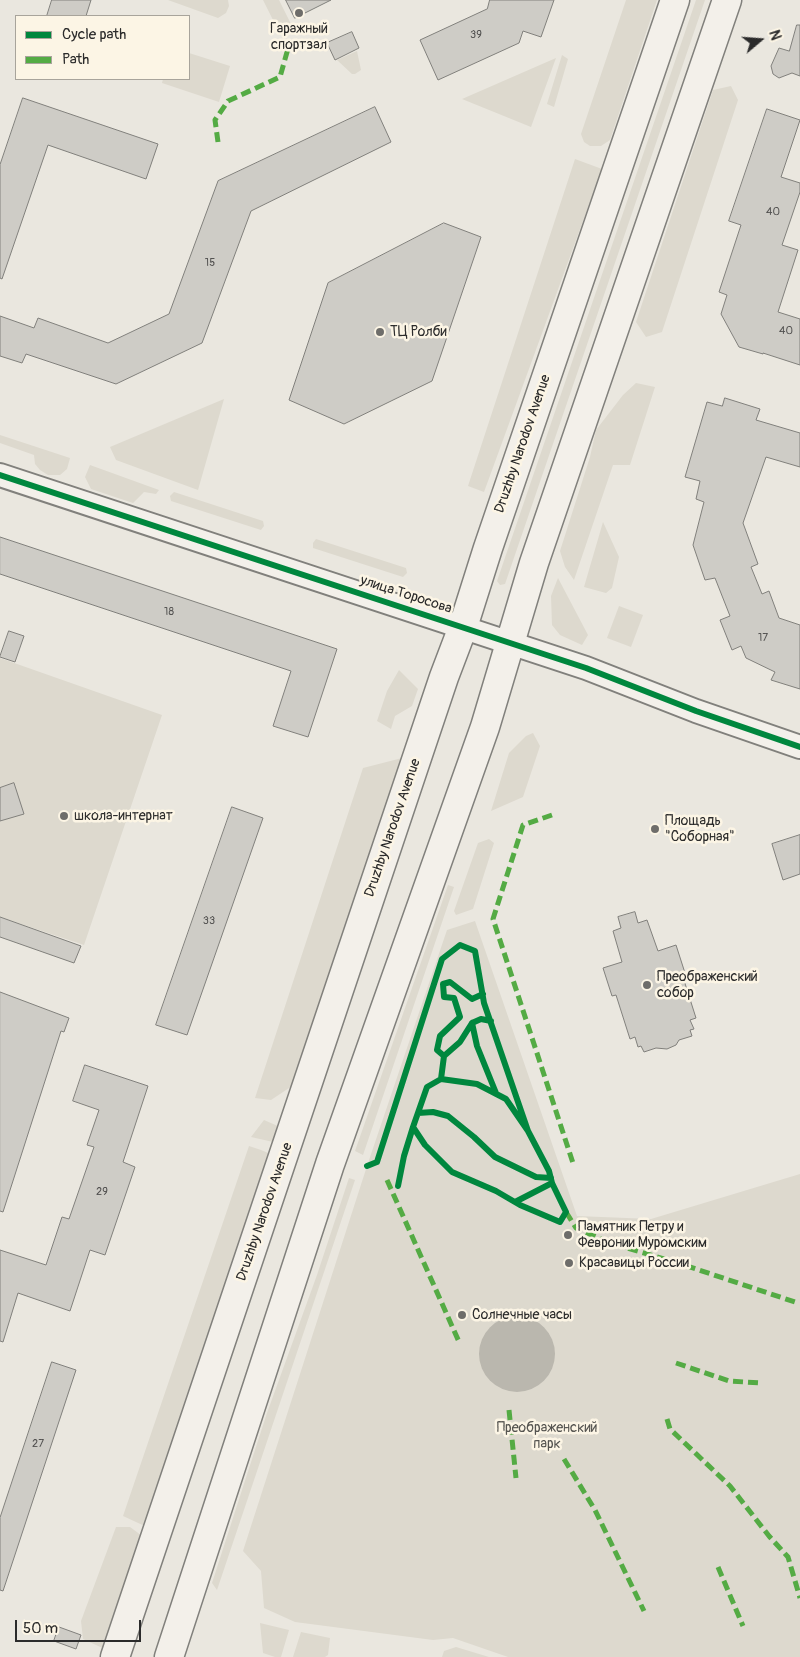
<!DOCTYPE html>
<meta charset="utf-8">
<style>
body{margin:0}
#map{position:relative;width:800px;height:1657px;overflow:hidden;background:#eae7df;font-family:Pangolin,sans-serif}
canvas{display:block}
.legend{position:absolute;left:15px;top:15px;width:175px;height:65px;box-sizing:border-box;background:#fcf5e5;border:1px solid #a8a49b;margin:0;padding:6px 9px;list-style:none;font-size:15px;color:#2b2b2b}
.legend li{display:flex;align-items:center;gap:10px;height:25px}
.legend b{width:25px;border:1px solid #a8a49b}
.north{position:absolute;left:735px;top:15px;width:50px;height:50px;-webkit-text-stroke:4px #fcf5e5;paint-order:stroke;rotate:72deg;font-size:14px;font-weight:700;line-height:20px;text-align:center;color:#2b2b2b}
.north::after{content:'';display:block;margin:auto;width:18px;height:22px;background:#2b2b2b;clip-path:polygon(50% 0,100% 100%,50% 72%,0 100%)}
.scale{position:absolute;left:15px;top:1620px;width:126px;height:22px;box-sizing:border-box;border:2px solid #2b2b2b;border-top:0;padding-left:6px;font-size:15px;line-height:18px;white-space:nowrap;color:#2b2b2b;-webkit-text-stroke:4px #fcf5e5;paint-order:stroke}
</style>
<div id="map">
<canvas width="800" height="1657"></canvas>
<ul class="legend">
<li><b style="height:6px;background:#00873e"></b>Cycle path</li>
<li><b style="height:6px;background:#54ab44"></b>Path</li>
</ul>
<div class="north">N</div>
<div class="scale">50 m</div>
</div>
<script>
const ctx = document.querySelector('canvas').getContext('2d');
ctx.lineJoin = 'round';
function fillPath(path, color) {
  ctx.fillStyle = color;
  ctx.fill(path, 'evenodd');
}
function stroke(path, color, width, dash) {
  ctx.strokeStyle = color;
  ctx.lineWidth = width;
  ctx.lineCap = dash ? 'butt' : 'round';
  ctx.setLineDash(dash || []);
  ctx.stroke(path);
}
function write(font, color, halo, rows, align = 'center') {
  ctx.font = font + ' Pangolin,sans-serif';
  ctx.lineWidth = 5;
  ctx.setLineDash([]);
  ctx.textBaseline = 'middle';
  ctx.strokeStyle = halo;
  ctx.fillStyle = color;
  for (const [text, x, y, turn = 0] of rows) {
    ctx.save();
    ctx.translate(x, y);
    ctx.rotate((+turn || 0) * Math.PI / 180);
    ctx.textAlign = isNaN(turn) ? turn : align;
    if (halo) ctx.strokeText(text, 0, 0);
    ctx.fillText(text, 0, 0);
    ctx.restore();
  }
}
const built = new Path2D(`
 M 168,0 L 228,0 L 229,6 L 226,13 L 218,18 Z
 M 263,0 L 279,0 L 293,28 L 285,31 L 281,31 L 277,28 Z
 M 626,0 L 657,0 L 610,140 L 601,146 L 590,146 L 584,142 L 581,134 Z
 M 696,0 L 705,0 L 505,584 L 500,585 L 497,581 Z
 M 357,51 L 361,70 L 355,74 L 352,74 L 337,60 Z
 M 189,53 L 230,66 L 219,102 L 162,83 L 163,79 L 189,79 Z
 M 562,55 L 568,59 L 554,107 L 547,104 Z
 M 556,58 L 531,127 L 462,99 Z
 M 731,86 L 738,100 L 662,332 L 646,337 L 636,322 L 713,90 Z
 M 575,159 L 602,169 L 484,492 L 468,486 Z
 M 636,383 L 655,387 L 630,465 L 613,465 L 574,580 L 565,567 L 560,551 L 590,457 L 596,430 L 623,395 Z
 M 224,399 L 198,490 L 116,460 L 110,447 Z
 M 0,435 L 70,458 L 67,469 L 60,475 L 48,475 L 40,470 L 35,464 L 34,455 L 0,443 Z
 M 90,465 L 159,490 L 156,494 L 144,492 L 133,503 L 91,489 L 85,477 Z
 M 174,492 L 263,521 L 264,526 L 261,530 L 171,501 L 170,496 Z
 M 603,522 L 619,557 L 612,588 L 606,593 L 584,587 Z
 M 316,539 L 406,568 L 407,573 L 403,577 L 313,548 L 313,543 Z
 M 558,578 L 588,635 L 582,645 L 560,635 L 552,625 L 551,596 Z
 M 619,606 L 643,615 L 631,647 L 607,638 Z
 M 0,658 L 162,715 L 84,945 L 0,917 Z
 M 399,670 L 418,689 L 412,706 L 395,716 L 391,729 L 377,721 L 387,691 Z
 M 533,733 L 540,746 L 523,797 L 491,811 L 509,753 L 526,736 Z
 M 406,757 L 292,1086 L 271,1100 L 255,1098 L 363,768 Z
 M 489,839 L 494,843 L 473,909 L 456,915 L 454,911 L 478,843 Z
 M 448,885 L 454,887 L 363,1155 L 355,1151 Z
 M 475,921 L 577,1216 L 651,1219 L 800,1174 L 800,1657 L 508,1657 L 453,1638 L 433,1640 L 295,1622 L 264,1608 L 261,1571 L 243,1551 L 367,1166 L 447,930 Z
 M 264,1120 L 287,1130 L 282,1144 L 251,1137 Z
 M 249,1146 L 261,1150 L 273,1155 L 149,1528 L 123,1516 Z
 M 349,1178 L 355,1180 L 217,1590 L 212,1583 L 242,1490 L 267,1413 L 317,1275 Z
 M 116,1527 L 130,1527 L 145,1538 L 109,1651 L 83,1639 L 81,1621 Z
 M 260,1623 L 289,1630 L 281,1657 L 275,1657 L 263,1653 Z
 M 301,1632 L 330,1638 L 328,1655 L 325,1657 L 293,1657 Z
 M 456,1647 L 489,1657 L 442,1657 L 444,1651 Z`);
const water = new Path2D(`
 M479 1354a38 38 0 1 1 76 0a38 38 0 1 1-76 0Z`);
const building = new Path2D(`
 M 52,0 L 91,0 L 86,16 L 47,16 Z
 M 286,0 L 331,0 L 295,18 Z
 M 490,0 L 554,0 L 541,37 L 523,31 L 519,43 L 438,80 L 420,40 L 487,9 Z
 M 797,25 L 800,25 L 800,76 L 792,73 L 779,78 L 773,74 L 771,66 L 779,48 L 789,51 Z
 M 352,32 L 359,48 L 335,60 L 327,43 Z
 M 23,98 L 158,144 L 146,179 L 48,145 L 2,279 L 0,278 L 0,165 Z
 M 375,107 L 391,142 L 251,211 L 202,343 L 116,384 L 26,354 L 22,363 L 0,356 L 0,316 L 34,328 L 38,318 L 108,343 L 169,314 L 218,181 Z
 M 767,109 L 800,120 L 781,177 L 800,183 L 800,192 L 782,245 L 798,250 L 778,312 L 800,319 L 800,365 L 763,353 L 763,354 L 739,347 L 721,314 L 727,295 L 719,292 L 741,225 L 729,221 Z
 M 444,223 L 481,237 L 432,381 L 344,424 L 289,400 L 328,283 Z
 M 725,398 L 760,409 L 756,420 L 800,433 L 800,467 L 766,457 L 743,523 L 758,564 L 751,567 L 762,594 L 769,591 L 779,618 L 800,625 L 800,689 L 771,680 L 775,672 L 746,658 L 741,646 L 732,650 L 720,620 L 730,616 L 715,578 L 705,580 L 693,545 L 704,502 L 696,499 L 700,481 L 685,477 L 707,402 L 722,406 Z
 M 0,537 L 337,649 L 308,737 L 273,726 L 291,671 L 0,574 Z
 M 9,631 L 24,636 L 15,662 L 0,657 Z
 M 14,783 L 24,814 L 0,821 L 0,788 Z
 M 232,807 L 263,818 L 187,1035 L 156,1025 Z
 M 800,835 L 800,874 L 783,880 L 772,844 Z
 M 635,912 L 638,923 L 647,920 L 658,951 L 676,945 L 685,973 L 682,974 L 696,1018 L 690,1020 L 694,1029 L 690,1030 L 692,1036 L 679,1040 L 676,1045 L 667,1049 L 656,1048 L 644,1052 L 641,1046 L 638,1047 L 635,1037 L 630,1039 L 616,995 L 612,996 L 603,968 L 622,962 L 613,931 L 621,928 L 618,917 Z
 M 0,917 L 81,946 L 74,963 L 0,937 Z
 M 0,992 L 69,1018 L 64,1032 L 61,1031 L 3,1212 L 0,1211 Z
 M 85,1065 L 148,1086 L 123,1162 L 135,1167 L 105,1255 L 90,1250 L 70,1311 L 18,1293 L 3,1342 L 0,1341 L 0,1250 L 46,1265 L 62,1217 L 69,1219 L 94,1147 L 87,1145 L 99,1110 L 73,1101 Z
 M 52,1362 L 76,1370 L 3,1591 L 0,1590 L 0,1518 Z
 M 59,1627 L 81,1635 L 76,1649 L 54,1641 Z`);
const minor = new Path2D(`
 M 0,475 L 586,668 L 696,711 L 800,747`);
const major = new Path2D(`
 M 115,1657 L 444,677 L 463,627 L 488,548 L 675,0
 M 169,1657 L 330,1164 L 485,727 L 534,563 L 727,0`);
const quiet = new Path2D(`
 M 218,142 L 215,120 L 228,101 L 280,77 L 289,45
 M 552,815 L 523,825 L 493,919 L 573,1163
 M 387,1180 L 460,1344
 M 566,1212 L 576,1228 L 610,1243 L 678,1263 L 798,1303
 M 676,1363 L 729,1381 L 761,1383
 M 509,1410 L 516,1478
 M 667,1419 L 670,1429 L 730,1486 L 769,1536 L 788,1557 L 800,1598
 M 564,1459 L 595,1510 L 644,1611
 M 718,1567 L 743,1626`);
const cycleway = new Path2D(`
 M 0,475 L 586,668 L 696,711 L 800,747
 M 491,1021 L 481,1019 L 472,1023 L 477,1046 L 496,1093
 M 444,1056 L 437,1050 L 440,1036 L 460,1017 L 454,998 L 444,997 L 443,984 L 450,982 L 472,999 L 483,994
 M 441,1079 L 444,1056 L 460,1042 L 472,1023
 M 418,1113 L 433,1112 L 448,1116 L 474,1137 L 495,1157 L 536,1177 L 551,1178
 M 413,1127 L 427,1087 L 441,1079 L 477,1084 L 506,1099 L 528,1131 L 549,1171 L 552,1183
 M 367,1166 L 377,1162 L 442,959 L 460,945 L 475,951 L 484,1003 L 528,1131
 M 398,1186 L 404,1156 L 413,1127 L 425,1145 L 452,1172 L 496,1191 L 520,1205 L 560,1222 L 566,1212 L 552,1183 L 515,1202`);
const markers = [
 [299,13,5,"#6e6d6a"],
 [380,332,5,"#6e6d6a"],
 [64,816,5,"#6e6d6a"],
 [655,829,5,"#6e6d6a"],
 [647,985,5,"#6e6d6a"],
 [568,1235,5,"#6e6d6a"],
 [569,1263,5,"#6e6d6a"],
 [462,1315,5,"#6e6d6a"]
];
const numberNames = [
 ["39",476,35],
 ["40",773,212],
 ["15",210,263],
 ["40",786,331],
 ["18",169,612],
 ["17",763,638],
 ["33",209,921],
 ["29",102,1192],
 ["27",38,1444]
];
const poiNames = [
 ["Гаражный",299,29,"center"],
 ["спортзал",299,45,"center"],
 ["ТЦ Ролби",390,332],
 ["школа-интернат",74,816],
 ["Площадь",665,821],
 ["\"Соборная\"",665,837],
 ["Преображенский",657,977],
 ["собор",657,993],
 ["Памятник Петру и",578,1227],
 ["Февронии Муромским",578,1243],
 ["Красавицы России",579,1263],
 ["Солнечные часы",472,1315]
];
const streetNames = [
 ["Druzhby Narodov Avenue",523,444,-71],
 ["улица Торосова",406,595,18],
 ["Druzhby Narodov Avenue",393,828,-71],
 ["Druzhby Narodov Avenue",265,1212,-71]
];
const parkNames = [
 ["Преображенский",547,1428],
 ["парк",547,1444]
];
fillPath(built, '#ddd9ce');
fillPath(water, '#bab7ae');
fillPath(building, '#ceccc6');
stroke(building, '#81807c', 1);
stroke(minor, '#81807c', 26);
stroke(major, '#81807c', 31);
stroke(minor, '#f3f0ea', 22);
stroke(major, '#f3f0ea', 28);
stroke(quiet, '#54ab44', 5, [10, 5]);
stroke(cycleway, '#00873e', 6);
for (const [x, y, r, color] of markers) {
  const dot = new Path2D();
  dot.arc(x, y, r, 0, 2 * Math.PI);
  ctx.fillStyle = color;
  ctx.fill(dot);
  stroke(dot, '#fcf5e5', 2);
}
write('11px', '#545352', null, numberNames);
write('14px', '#2b2b2b', '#fcf5e5', poiNames, 'left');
write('14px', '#2b2b2b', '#fcf5e5', streetNames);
write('14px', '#555450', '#fcf5e5', parkNames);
</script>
